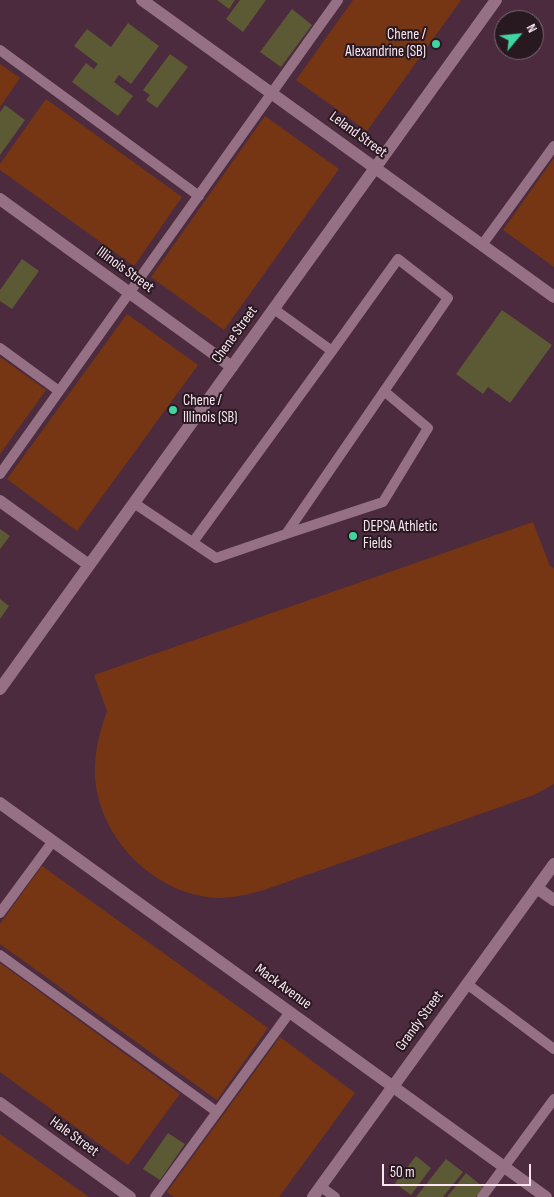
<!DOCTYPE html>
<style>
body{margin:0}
#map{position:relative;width:554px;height:1197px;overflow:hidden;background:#4b2b3d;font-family:"Sofia Sans Condensed",sans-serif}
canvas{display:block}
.north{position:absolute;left:494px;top:10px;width:50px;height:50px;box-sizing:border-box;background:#281921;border:1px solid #7c6b74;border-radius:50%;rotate:62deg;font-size:14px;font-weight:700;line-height:20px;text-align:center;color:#fae5f0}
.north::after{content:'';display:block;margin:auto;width:18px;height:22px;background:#40d4a1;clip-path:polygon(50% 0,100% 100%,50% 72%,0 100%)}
.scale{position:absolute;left:382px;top:1164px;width:149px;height:22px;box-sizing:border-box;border:2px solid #fae5f0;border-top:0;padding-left:6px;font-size:15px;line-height:18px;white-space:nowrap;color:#fae5f0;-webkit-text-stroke:4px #281921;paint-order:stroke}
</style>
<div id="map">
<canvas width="554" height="1197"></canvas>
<div class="north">N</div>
<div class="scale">50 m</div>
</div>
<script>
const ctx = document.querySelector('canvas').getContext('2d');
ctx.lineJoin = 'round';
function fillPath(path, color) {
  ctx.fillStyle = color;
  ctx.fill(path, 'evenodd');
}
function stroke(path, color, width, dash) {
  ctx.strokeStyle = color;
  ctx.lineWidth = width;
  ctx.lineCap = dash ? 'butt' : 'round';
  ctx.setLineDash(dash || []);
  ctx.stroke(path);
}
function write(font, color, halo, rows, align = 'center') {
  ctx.font = font + ' "Sofia Sans Condensed",sans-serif';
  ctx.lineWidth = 4;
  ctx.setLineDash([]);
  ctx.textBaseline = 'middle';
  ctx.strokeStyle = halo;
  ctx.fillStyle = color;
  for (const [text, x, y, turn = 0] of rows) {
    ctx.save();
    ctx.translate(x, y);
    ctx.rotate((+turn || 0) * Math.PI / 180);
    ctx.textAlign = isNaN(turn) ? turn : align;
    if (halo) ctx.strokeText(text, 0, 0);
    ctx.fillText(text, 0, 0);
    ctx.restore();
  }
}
const green = new Path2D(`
 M 353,0 L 461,0 L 367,131 L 296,80 Z
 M 0,64 L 20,78 L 0,107 Z
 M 46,99 L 182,197 L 134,266 L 0,170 L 0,164 Z
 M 265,116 L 339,169 L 224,330 L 151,277 Z
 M 554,158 L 554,267 L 503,230 Z
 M 127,314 L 198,365 L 77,531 L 7,479 Z
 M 0,357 L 46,390 L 0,454 Z
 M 533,522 L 550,566 L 554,568 L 554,784 L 534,795 L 264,890 C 249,894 234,898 219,898 C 156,896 100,840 95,778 C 94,754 99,733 107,711 L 94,675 Z
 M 42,866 L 268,1028 L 217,1100 L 0,944 L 0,924 Z
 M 0,963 L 180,1094 L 128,1165 L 0,1072 Z
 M 280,1037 L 355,1093 L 279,1197 L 174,1197 L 167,1192 Z
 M 0,1134 L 89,1197 L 0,1197 Z`);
const building = new Path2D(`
 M 217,0 L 235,0 L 229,9 Z
 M 240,0 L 266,0 L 243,32 L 226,19 Z
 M 292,9 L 312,25 L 281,67 L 260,52 Z
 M 128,23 L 159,46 L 131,84 L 119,75 L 114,82 L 133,96 L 118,116 L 72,82 L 86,63 L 94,69 L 98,64 L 74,46 L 87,29 L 111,47 Z
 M 170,54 L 188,67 L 157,108 L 146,100 L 150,95 L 143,90 Z
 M 5,105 L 25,120 L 0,155 L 0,112 Z
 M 22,259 L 39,271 L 12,309 L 0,301 L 0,290 Z
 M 502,310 L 552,345 L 510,403 L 488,387 L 483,394 L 456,374 Z
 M 0,529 L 10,536 L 0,549 Z
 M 0,599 L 9,606 L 0,619 Z
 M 168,1133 L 185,1144 L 160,1180 L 143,1169 Z
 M 416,1156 L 431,1168 L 411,1195 L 395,1183 Z
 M 446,1159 L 463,1172 L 443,1197 L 416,1197 Z
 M 466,1173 L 483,1187 L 476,1197 L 447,1197 Z`);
const lane = new Path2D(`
 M 0,50 L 199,196
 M 482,245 L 554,146
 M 0,348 L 59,391
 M 0,474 L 338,0
 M 134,503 L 216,558 L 286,534 L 448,298 L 398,259 L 332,351 L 274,309
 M 286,534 L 383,502 L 428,428 L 384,391
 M 193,542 L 332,351
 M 0,913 L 53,841
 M 0,955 L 217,1112
 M 467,984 L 554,1049
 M 321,1187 L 335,1197
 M 155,1197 L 290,1012
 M 482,1197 L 554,1099`);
const street = new Path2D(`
 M 142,0 L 554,297
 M 0,199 L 232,367
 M 0,501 L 89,565
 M 537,888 L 554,900
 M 0,1103 L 130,1197
 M 313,1197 L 554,864`);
const secondary = new Path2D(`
 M 0,689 L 496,0
 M 0,803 L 546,1197`);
const markers = [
 [436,44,5,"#40d4a1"],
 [173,410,5,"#40d4a1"],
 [353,536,5,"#40d4a1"]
];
const poiNames = [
 ["Chene /",426,35,"right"],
 ["Alexandrine (SB)",426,52,"right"],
 ["Chene /",183,401],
 ["Illinois (SB)",183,418],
 ["DEPSA Athletic",363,527],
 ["Fields",363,544]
];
const streetNames = [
 ["Leland Street",358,135,36],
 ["Illinois Street",125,270,36],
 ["Chene Street",235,335,-54],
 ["Mack Avenue",283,987,36],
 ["Grandy Street",420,1021,-54],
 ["Hale Street",74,1137,36]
];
fillPath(green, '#773613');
fillPath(building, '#5c5a34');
stroke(lane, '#967185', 10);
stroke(street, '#967185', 12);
stroke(secondary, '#967185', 12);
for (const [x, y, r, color] of markers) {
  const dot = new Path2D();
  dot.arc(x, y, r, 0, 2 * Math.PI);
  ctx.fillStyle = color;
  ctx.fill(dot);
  stroke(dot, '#281921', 2);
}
write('15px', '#fae5f0', '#281921', poiNames, 'left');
write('15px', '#fae5f0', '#281921', streetNames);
</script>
